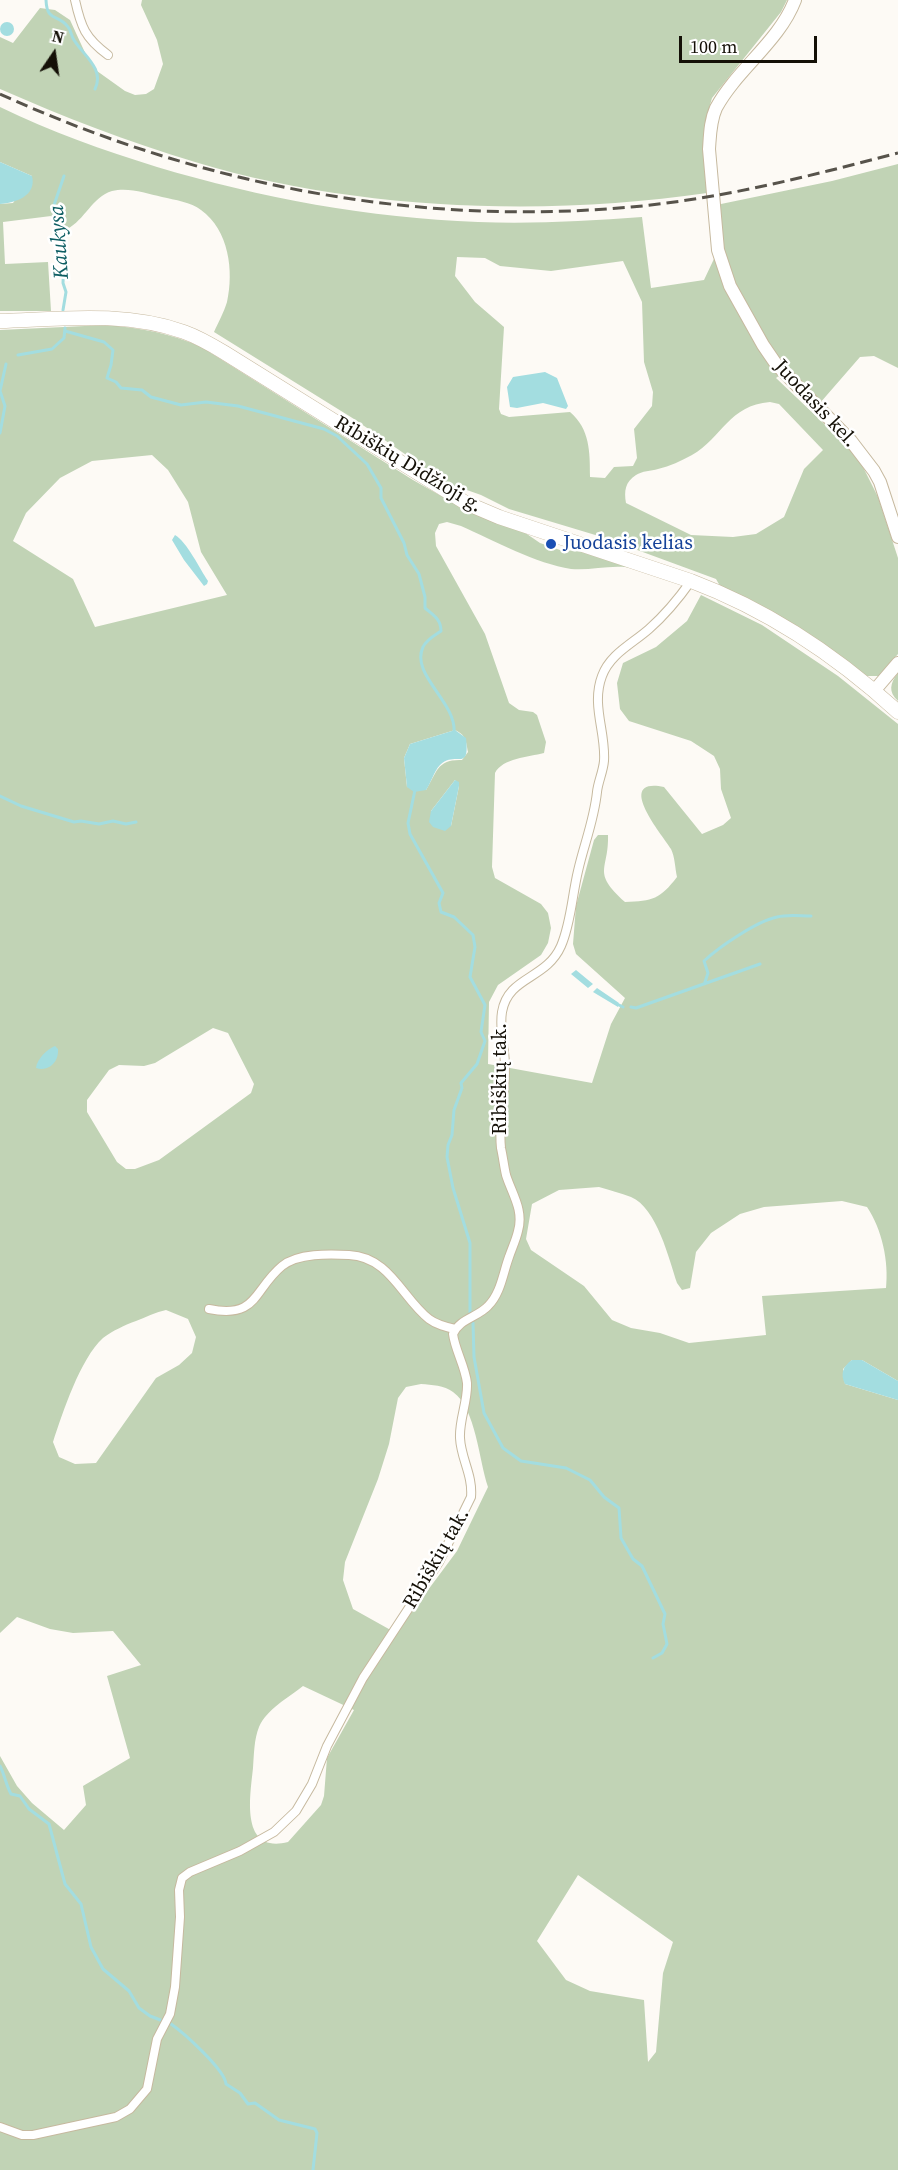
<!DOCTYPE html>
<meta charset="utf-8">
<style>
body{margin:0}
#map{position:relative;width:898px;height:2170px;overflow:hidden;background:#fdfaf5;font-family:"Source Serif 4",serif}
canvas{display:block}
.north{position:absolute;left:24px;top:24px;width:60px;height:60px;-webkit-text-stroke:4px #fff;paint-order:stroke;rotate:13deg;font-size:16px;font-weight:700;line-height:24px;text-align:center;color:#141007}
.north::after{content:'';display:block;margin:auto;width:21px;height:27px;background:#141007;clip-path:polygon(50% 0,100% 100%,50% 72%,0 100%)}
.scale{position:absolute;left:679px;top:36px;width:138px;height:27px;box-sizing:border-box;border:3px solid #141007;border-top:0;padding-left:8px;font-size:18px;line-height:21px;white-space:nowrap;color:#141007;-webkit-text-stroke:4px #fff;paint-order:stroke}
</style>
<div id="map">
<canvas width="898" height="2170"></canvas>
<div class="north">N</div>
<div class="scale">100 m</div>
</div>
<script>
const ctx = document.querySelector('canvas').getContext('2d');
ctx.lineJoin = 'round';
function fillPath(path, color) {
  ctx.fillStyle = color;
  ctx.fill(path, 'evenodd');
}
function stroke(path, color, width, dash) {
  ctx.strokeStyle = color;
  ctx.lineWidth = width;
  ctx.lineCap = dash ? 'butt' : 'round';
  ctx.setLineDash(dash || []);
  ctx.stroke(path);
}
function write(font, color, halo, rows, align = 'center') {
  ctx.font = font + ' "Source Serif 4",serif';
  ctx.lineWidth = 5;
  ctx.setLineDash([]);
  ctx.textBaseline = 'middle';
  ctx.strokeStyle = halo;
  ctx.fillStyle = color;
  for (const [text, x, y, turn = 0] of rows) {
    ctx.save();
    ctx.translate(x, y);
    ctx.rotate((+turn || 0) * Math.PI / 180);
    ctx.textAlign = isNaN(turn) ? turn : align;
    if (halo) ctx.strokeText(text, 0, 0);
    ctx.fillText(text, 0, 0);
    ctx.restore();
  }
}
const green = new Path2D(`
 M 142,0 L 787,0 L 781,12 L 712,98 L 706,119 L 705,137 L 707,193 C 544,217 353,210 195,162 C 128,142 64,117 0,89 L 0,37 L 13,43 L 40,8 L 55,10 L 70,20 L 87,57 L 97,71 L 125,91 L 135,95 L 146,94 L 154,89 L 163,64 L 157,40 L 141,5 Z
 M 0,107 C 51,132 103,150 157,167 C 261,198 369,218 478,222 C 533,224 587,221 642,217 L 651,288 L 704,280 L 721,244 L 721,204 L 832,181 L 898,164 L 898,368 L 874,356 L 860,357 L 820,403 L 787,370 L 776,378 L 857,455 L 878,497 L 898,558 L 898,654 L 879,676 L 866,676 L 744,598 L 720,586 L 716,579 L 602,537 L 509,509 L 481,495 L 447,483 L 354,419 L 214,332 C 218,323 224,312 227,302 C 234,271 229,230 201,210 C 191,202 175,200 162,197 C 146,193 128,187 112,191 C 92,197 85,220 67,229 L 58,226 L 51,216 L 3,222 L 5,264 L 48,262 L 51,311 L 0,311 L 0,204 L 13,203 L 32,176 L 0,162 ZM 457,257 L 485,258 L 500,266 L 551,271 L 623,261 L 642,302 L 644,362 L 653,392 L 652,406 L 634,429 L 637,458 L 633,466 L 614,467 L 605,478 L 590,477 C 590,452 590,429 570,412 L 509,417 L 501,414 L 499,409 L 504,327 L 475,302 L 455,276 ZM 770,402 L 779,404 L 823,450 L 804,469 L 784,517 L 756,534 L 733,537 L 691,535 L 626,503 C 624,491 625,482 636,475 C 642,471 651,471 658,469 C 670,466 681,461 692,455 C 722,438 729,405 770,402 Z
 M 106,325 C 141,328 171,333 203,348 L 413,480 L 466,510 L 524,532 L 540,543 L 560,550 L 579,551 L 632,568 C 611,564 591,571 571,569 C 537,564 493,540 461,526 L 447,522 L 439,524 L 435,533 L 436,546 L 485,634 L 509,703 L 519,710 L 533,712 L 537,715 L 546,742 L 544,753 C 528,757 503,758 495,773 L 492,867 L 495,878 L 541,904 L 548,913 L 551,928 L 548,943 L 541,955 L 498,985 L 489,1002 L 488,1064 L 592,1083 L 611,1024 L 625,998 L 576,954 L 573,944 L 576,906 L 594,840 L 598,835 L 608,835 C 609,871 591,871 625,902 C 653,901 660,899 677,877 C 675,868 675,857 671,849 C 663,836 613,777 664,787 L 702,834 L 723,825 L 731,818 L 721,789 L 720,769 L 714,756 L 691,741 L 629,721 L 620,709 L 617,683 L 623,663 L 656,647 L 687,621 L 701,595 L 762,625 L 838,676 L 898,724 L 898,1381 L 862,1360 L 852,1360 L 843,1369 L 845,1384 L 898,1400 L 898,2170 L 0,2170 L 0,1756 L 17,1786 L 32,1803 L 64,1830 L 86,1805 L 83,1786 L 130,1758 L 107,1676 L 141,1665 L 113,1631 L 73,1633 L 50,1629 L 17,1617 L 0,1633 L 0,330 ZM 152,455 L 168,470 L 188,502 L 201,552 L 227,595 L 95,627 L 73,579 L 13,541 L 26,513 L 60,478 L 92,461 ZM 455,730 C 466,735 466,741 468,752 L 462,760 C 437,759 437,772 426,790 L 407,787 L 404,758 L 410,744 ZM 455,780 L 459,786 L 451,826 L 431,811 ZM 213,1028 L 228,1033 L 254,1084 L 251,1093 L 159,1160 L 135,1169 L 126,1169 L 117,1162 L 87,1112 L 87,1100 L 109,1070 L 119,1065 L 144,1066 L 155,1063 ZM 599,1187 C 609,1190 621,1193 631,1197 C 657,1208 669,1259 677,1283 L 682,1290 L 690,1288 L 696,1252 L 711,1233 L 740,1214 L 764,1207 L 842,1201 L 867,1207 C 882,1229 889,1262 886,1288 L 762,1296 L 766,1335 L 689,1343 L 660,1333 L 631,1328 L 612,1320 L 584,1286 L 531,1250 L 526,1239 L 532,1204 L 559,1190 ZM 166,1310 L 188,1319 L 196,1337 L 192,1353 L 179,1365 L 156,1378 L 96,1463 L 75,1464 L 59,1457 L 53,1442 C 63,1412 80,1359 103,1338 C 112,1331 125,1325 136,1321 C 146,1317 156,1312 166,1310 ZM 421,1384 C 432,1385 444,1385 453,1392 C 476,1408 479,1461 488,1487 L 457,1551 L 396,1633 L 353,1609 L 343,1580 L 345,1562 L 378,1479 L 389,1444 L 398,1398 L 406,1387 ZM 303,1686 L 354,1710 L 327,1758 L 324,1796 L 321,1805 L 288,1842 C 240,1854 250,1797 253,1768 C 254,1755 254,1739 259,1727 C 267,1709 288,1698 303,1686 ZM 578,1875 L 673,1942 L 663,1973 L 656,2052 L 648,2062 L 644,2000 L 590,1991 L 566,1980 L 537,1941 Z
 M 898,673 L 898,701 C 888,692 890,683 898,673 Z`);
const water = new Path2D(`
 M0 29a7 7 0 1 1 14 0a7 7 0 1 1-14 0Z
 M 0,162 L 32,176 C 37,196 15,203 0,204 Z
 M 545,372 L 557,378 L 568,406 L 566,409 L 543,403 L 517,408 L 510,407 L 507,387 L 513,377 Z
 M 175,535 C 187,542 200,569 208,581 L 207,584 L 204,586 L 184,560 L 172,540 Z
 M 455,730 L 466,738 C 470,773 456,750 440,765 C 434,771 431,783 426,790 L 414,792 L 407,787 L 404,758 L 410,744 Z
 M 455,780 L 459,782 L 459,786 L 451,826 L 445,831 L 433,827 L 429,822 L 431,811 Z
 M 576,970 L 593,984 L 588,988 L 571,974 Z
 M 597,988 L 619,1003 L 618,1007 L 593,992 Z
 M 55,1046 L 58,1049 C 59,1062 49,1072 36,1068 C 37,1059 47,1049 55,1046 Z
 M 852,1360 L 862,1360 L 898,1381 L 898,1400 L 845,1384 C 840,1374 843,1366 852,1360 Z`);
const stream = new Path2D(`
 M 46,0 C 47,23 58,13 68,27 C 71,30 71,36 74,40 C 83,55 105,69 95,89
 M 63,310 L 66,292 L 63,283 L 64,258 L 58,243 L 58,233 L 61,226 L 60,220 L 54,210 L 54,205 L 64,176
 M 65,331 L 104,342 L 113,350 L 111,365 L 107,378 L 116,382 L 121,388 L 142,390 L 151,397 L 181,405 L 206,402 L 238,406 L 324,429 L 337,436 L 367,464 L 381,488 L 381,498 L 404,543 L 407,555 L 419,574 L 425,597 L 425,608 C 433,615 441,619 441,631 C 435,635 426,640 423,647 C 410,675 457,702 454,733
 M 18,355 L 52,349 L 64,338 L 65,328
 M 0,433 L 5,406 L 0,391 L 6,364
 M 415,790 L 408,823 L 410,834 L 443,893 L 439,903 L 441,912 L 454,917 L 473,935 L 475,947 L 470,977 L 485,1005 L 481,1032 L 485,1041 L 477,1064 L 461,1083 L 462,1088 L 454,1110 L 452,1135 L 448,1145 L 447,1157 L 453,1188 L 470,1243 L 470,1313
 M 0,796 L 21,806 L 74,822 L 81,821 L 99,824 L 113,821 L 126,824 L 136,822
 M 705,982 L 708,973 L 704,961 C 719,947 757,921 777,917 C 788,914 800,916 811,916
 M 619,1005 L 623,1007
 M 631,1007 L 636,1008 L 760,964
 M 473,1323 L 474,1357 L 484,1413 L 503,1448 L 521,1461 L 566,1468 L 590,1480 L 604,1497 L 619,1508 L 621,1538 L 633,1559 L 642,1566 L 665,1614 L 663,1624 L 667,1644 L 662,1653 L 653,1658
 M 0,1766 C 5,1776 6,1785 11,1794 L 20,1796 L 29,1809 L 49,1824 L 65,1884 L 81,1904 L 91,1947 L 103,1969 L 129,1991 L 139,2008 L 150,2016 L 163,2021
 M 171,2024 C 184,2033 225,2070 226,2084 L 240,2093 L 248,2104 L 255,2103 L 279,2120 L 315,2129 L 317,2133 L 313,2170`);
const street = new Path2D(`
 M 75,0 C 81,27 85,38 108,55
 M 209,1309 C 258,1319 253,1290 282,1266 C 298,1253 329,1254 349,1255 C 390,1257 402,1298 429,1319 C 437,1325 446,1327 455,1329
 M 0,2127 L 22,2135 L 33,2135 L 116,2117 L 130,2109 L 147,2089 L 157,2039 L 170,2014 L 175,1987 L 180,1917 L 179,1890 L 182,1878 L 190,1872 L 240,1851 L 274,1832 L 296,1811 L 312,1784 L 327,1746 L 363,1678 L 439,1562 L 471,1497 C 473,1475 461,1459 460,1438 C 459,1420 468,1401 467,1383 C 465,1366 455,1350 453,1334 C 459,1319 478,1317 488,1306 C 501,1293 503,1273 509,1257 C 512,1248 516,1240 518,1231 C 524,1210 512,1194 506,1175 C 504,1166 503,1157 501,1148 C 498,1120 505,1094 505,1066 C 505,1048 499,1030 502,1012 C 508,976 546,980 561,946 C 571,923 572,896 578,871 C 584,844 594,821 597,792 C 598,782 603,772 604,761 C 606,732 591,705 602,676 C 610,654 632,644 649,629 C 666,614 679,598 691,581`);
const secondary = new Path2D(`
 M 795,0 C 779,42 737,69 716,108 C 710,121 710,136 709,149 L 718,250 L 730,286 L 763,345 L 776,364 L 851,441 L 874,471 L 880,482 L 898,537
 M 874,691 L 898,663`);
const primary = new Path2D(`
 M 0,321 C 61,319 125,311 184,332 C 198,337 212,345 225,353 L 466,503 L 499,517 L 691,581 C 768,610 838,657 898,712`);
const rail = new Path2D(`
 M 0,94 C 197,184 414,227 631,207 C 721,199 810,176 898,153`);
const markers = [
 [551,544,6,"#1a4fb4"]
];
const streetNames = [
 ["Juodasis kel.",815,404,47],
 ["Ribiškių Didžioji g.",408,465,31],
 ["Ribiškių tak.",501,1079,-90],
 ["Ribiškių tak.",437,1559,-60]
];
const transitNames = [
 ["Juodasis kelias",563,544]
];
const waterNames = [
 ["Kaukysa",60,242,-94]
];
fillPath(green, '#c1d3b5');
fillPath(water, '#a3dde0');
stroke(stream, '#a3dde0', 3);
stroke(street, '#c6b99f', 10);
stroke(secondary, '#c6b99f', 14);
stroke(primary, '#c6b99f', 15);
stroke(street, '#fff', 8);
stroke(secondary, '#fff', 12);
stroke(primary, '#fff', 14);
stroke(rail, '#57534b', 3, [12, 6]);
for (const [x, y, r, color] of markers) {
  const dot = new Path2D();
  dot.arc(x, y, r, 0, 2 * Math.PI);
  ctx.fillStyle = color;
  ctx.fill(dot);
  stroke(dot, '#fff', 2);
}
write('20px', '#141007', '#fff', streetNames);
write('20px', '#164399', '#fff', transitNames, 'left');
write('italic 21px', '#0e5e63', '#fff', waterNames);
</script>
